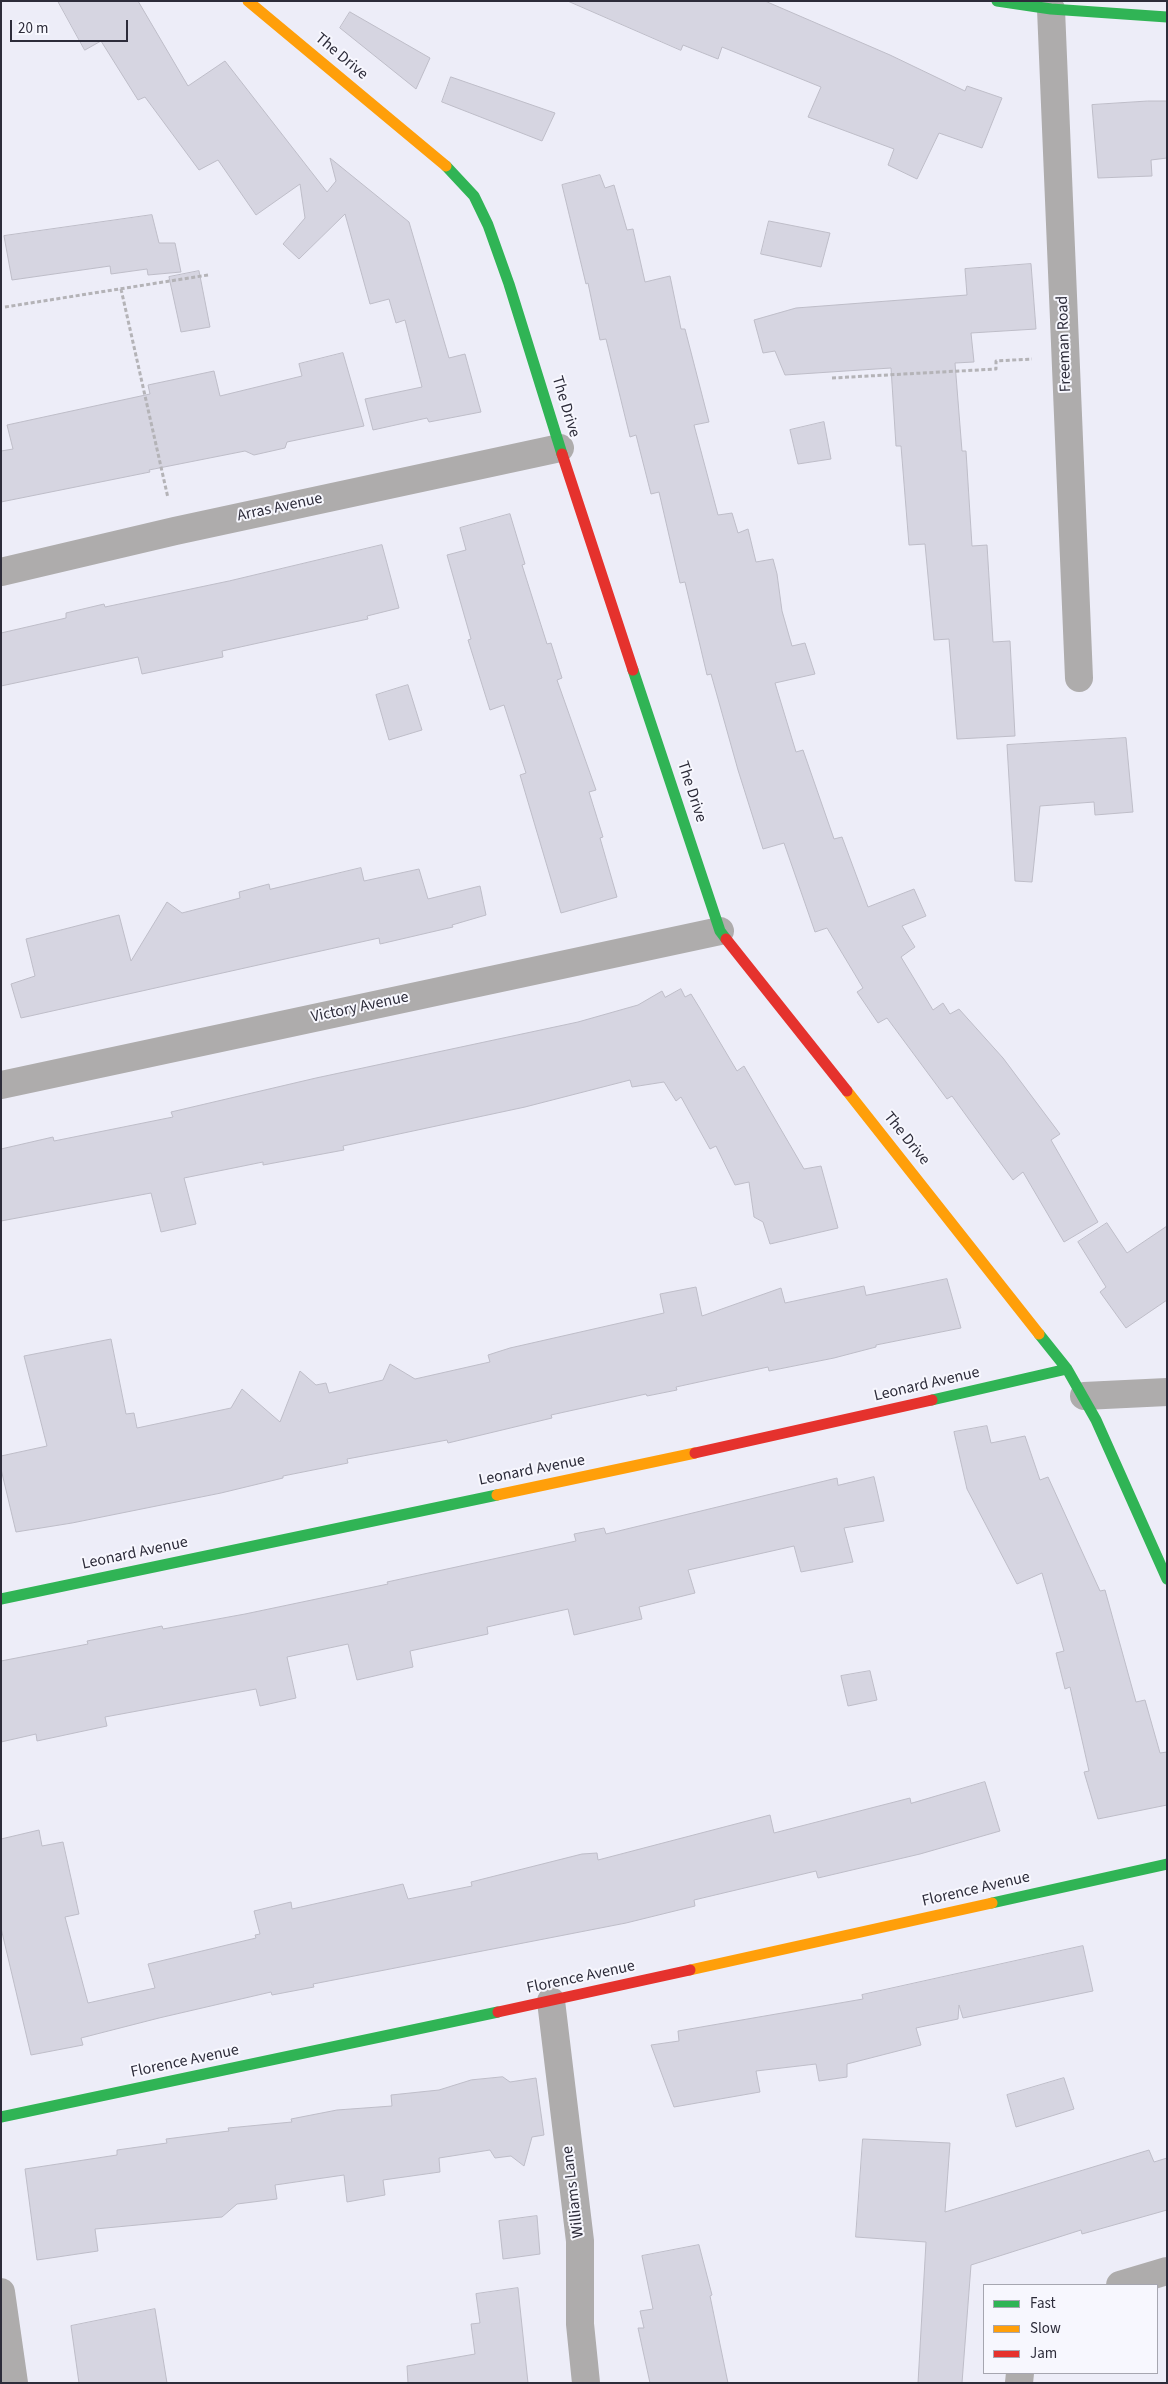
<!DOCTYPE html>
<style>
body{margin:0}
#map{position:relative;width:1168px;height:2384px;overflow:hidden;background:#ededf8;font-family:"Source Sans 3",sans-serif}
canvas{display:block}
.frame{position:absolute;inset:0;border:2px solid #2d2c3a;pointer-events:none}
.legend{position:absolute;left:983px;top:2284px;width:175px;height:90px;box-sizing:border-box;background:#f7f7fe;border:1px solid #a6a6b0;margin:0;padding:6px 9px;list-style:none;font-size:15px;color:#2d2c3a}
.legend li{display:flex;align-items:center;gap:10px;height:25px}
.legend b{width:25px;border:1px solid #a6a6b0}
.scale{position:absolute;left:10px;top:20px;width:118px;height:22px;box-sizing:border-box;border:2px solid #2d2c3a;border-top:0;padding-left:6px;font-size:15px;line-height:18px;white-space:nowrap;color:#2d2c3a;-webkit-text-stroke:4px #f7f7fe;paint-order:stroke}
</style>
<div id="map">
<canvas width="1168" height="2384"></canvas>
<div class="frame"></div>
<ul class="legend">
<li><b style="height:6px;background:#30b455"></b>Fast</li>
<li><b style="height:6px;background:#ff9f0a"></b>Slow</li>
<li><b style="height:6px;background:#e5322d"></b>Jam</li>
</ul>
<div class="scale">20 m</div>
</div>
<script>
const ctx = document.querySelector('canvas').getContext('2d');
ctx.lineJoin = 'round';
function fillPath(path, color) {
  ctx.fillStyle = color;
  ctx.fill(path, 'evenodd');
}
function stroke(path, color, width, dash) {
  ctx.strokeStyle = color;
  ctx.lineWidth = width;
  ctx.lineCap = dash ? 'butt' : 'round';
  ctx.setLineDash(dash || []);
  ctx.stroke(path);
}
function write(font, color, halo, rows, align = 'center') {
  ctx.font = font + ' "Source Sans 3",sans-serif';
  ctx.lineWidth = 4;
  ctx.setLineDash([]);
  ctx.textBaseline = 'middle';
  ctx.strokeStyle = halo;
  ctx.fillStyle = color;
  for (const [text, x, y, turn = 0] of rows) {
    ctx.save();
    ctx.translate(x, y);
    ctx.rotate((+turn || 0) * Math.PI / 180);
    ctx.textAlign = isNaN(turn) ? turn : align;
    if (halo) ctx.strokeText(text, 0, 0);
    ctx.fillText(text, 0, 0);
    ctx.restore();
  }
}
const building = new Path2D(`
 M 58,1 L 138,1 L 188,86 L 225,61 L 327,192 L 336,181 L 330,158 L 409,222 L 449,358 L 465,354 L 481,412 L 429,422 L 427,418 L 373,430 L 365,399 L 422,387 L 405,320 L 396,323 L 389,299 L 370,304 L 345,214 L 299,259 L 283,244 L 305,218 L 300,184 L 256,215 L 218,160 L 199,170 L 145,97 L 138,100 L 101,41 L 85,50 Z
 M 568,1 L 765,1 L 890,55 L 965,91 L 967,86 L 1002,98 L 982,148 L 939,133 L 917,179 L 888,165 L 894,149 L 808,117 L 821,87 L 722,47 L 718,59 L 683,45 L 681,50 Z
 M 350,12 L 430,58 L 416,89 L 340,28 Z
 M 451,77 L 555,113 L 542,141 L 442,102 Z
 M 1148,101 L 1167,101 L 1167,158 L 1151,160 L 1152,176 L 1098,178 L 1092,105 Z
 M 600,175 L 605,188 L 614,185 L 627,230 L 633,229 L 645,282 L 670,276 L 681,329 L 685,329 L 709,422 L 694,425 L 718,515 L 732,513 L 738,533 L 748,529 L 756,562 L 773,559 L 777,574 L 782,611 L 792,646 L 805,643 L 815,674 L 775,683 L 796,752 L 803,750 L 834,839 L 842,837 L 868,907 L 914,889 L 926,916 L 902,926 L 915,947 L 901,957 L 933,1010 L 943,1003 L 950,1014 L 959,1009 L 1003,1058 L 1060,1134 L 1051,1140 L 1098,1222 L 1064,1242 L 1023,1172 L 1013,1180 L 952,1096 L 947,1099 L 887,1018 L 878,1023 L 857,992 L 863,988 L 827,928 L 815,932 L 784,843 L 763,849 L 738,770 L 711,674 L 707,675 L 685,582 L 680,583 L 659,492 L 651,494 L 636,435 L 630,437 L 606,339 L 600,340 L 588,283 L 586,284 L 562,185 Z
 M 152,215 L 159,243 L 175,243 L 181,272 L 148,275 L 147,269 L 111,274 L 110,266 L 12,280 L 4,236 Z
 M 769,221 L 830,233 L 821,267 L 761,254 Z
 M 1031,264 L 1036,329 L 971,333 L 974,362 L 955,363 L 962,451 L 966,451 L 972,546 L 987,545 L 993,642 L 1010,641 L 1015,736 L 957,739 L 949,639 L 934,640 L 925,544 L 909,545 L 901,446 L 896,446 L 891,368 L 785,375 L 775,351 L 763,353 L 754,320 L 796,308 L 967,295 L 965,269 Z
 M 199,271 L 210,327 L 181,332 L 169,277 Z
 M 343,353 L 364,426 L 287,442 L 285,448 L 254,455 L 245,451 L 149,470 L 150,472 L 1,502 L 1,451 L 13,449 L 7,425 L 150,394 L 148,385 L 214,371 L 220,396 L 302,376 L 299,364 Z
 M 824,422 L 831,459 L 798,464 L 790,430 Z
 M 510,514 L 525,564 L 522,565 L 547,644 L 551,643 L 562,678 L 557,680 L 596,790 L 589,792 L 603,837 L 600,838 L 617,897 L 561,913 L 520,775 L 526,773 L 504,705 L 490,710 L 468,640 L 471,639 L 447,555 L 466,550 L 460,528 Z
 M 382,545 L 399,608 L 367,616 L 368,619 L 222,651 L 223,657 L 142,674 L 138,657 L 1,686 L 1,633 L 66,618 L 66,613 L 104,604 L 105,607 L 229,581 Z
 M 408,685 L 422,730 L 389,740 L 376,695 Z
 M 1126,738 L 1133,812 L 1095,815 L 1094,802 L 1040,806 L 1032,882 L 1015,881 L 1007,745 Z
 M 361,868 L 364,881 L 419,869 L 428,899 L 480,886 L 486,915 L 452,925 L 453,927 L 380,944 L 379,938 L 21,1018 L 11,984 L 35,976 L 26,939 L 119,915 L 131,961 L 167,902 L 182,913 L 240,898 L 239,892 L 269,884 L 270,889 Z
 M 681,989 L 685,997 L 691,994 L 699,1007 L 737,1071 L 744,1066 L 804,1169 L 821,1166 L 838,1228 L 770,1244 L 763,1222 L 754,1217 L 749,1182 L 735,1185 L 716,1146 L 710,1149 L 681,1097 L 676,1101 L 664,1082 L 632,1087 L 630,1080 L 525,1107 L 343,1146 L 344,1150 L 263,1165 L 263,1162 L 184,1178 L 196,1224 L 161,1232 L 151,1193 L 1,1221 L 1,1149 L 53,1137 L 54,1141 L 173,1117 L 171,1112 L 316,1078 L 578,1022 L 638,1005 L 662,991 L 665,997 Z
 M 1107,1223 L 1127,1253 L 1167,1226 L 1167,1300 L 1126,1328 L 1100,1292 L 1106,1287 L 1078,1242 Z
 M 947,1279 L 961,1328 L 876,1345 L 876,1347 L 834,1358 L 769,1371 L 768,1367 L 676,1387 L 677,1390 L 647,1396 L 646,1394 L 551,1415 L 552,1418 L 448,1443 L 447,1440 L 347,1459 L 348,1463 L 283,1476 L 283,1478 L 221,1493 L 72,1523 L 16,1532 L 1,1469 L 1,1456 L 47,1446 L 24,1356 L 111,1339 L 126,1414 L 134,1413 L 137,1428 L 231,1408 L 242,1389 L 280,1422 L 300,1371 L 316,1385 L 326,1383 L 329,1393 L 383,1380 L 390,1364 L 415,1379 L 490,1362 L 488,1355 L 510,1348 L 664,1313 L 660,1294 L 696,1287 L 702,1316 L 781,1288 L 785,1303 L 864,1286 L 866,1295 Z
 M 987,1426 L 991,1443 L 1025,1436 L 1040,1480 L 1048,1477 L 1100,1591 L 1105,1590 L 1136,1702 L 1145,1700 L 1160,1753 L 1167,1752 L 1167,1805 L 1098,1819 L 1084,1772 L 1089,1771 L 1070,1687 L 1065,1689 L 1056,1653 L 1064,1651 L 1042,1573 L 1017,1584 L 967,1489 L 954,1432 Z
 M 874,1477 L 884,1521 L 844,1528 L 853,1562 L 801,1572 L 794,1546 L 688,1570 L 695,1593 L 639,1607 L 642,1619 L 574,1635 L 568,1609 L 487,1627 L 488,1634 L 410,1651 L 413,1667 L 357,1680 L 348,1644 L 287,1657 L 296,1698 L 260,1706 L 256,1689 L 105,1717 L 107,1726 L 37,1741 L 36,1734 L 1,1742 L 1,1661 L 88,1644 L 87,1641 L 162,1626 L 163,1629 L 245,1614 L 388,1584 L 387,1582 L 576,1541 L 574,1534 L 604,1528 L 606,1534 L 837,1478 L 838,1485 Z
 M 870,1671 L 877,1700 L 848,1706 L 841,1676 Z
 M 985,1782 L 1000,1831 L 920,1854 L 818,1878 L 816,1871 L 694,1900 L 695,1906 L 626,1923 L 313,1984 L 314,1987 L 272,1995 L 271,1992 L 159,2018 L 81,2038 L 83,2045 L 31,2055 L 1,1928 L 1,1839 L 39,1830 L 42,1846 L 63,1842 L 79,1914 L 65,1917 L 88,2003 L 155,1988 L 148,1964 L 256,1938 L 255,1935 L 260,1934 L 254,1911 L 291,1902 L 292,1909 L 403,1884 L 408,1899 L 472,1886 L 471,1882 L 582,1854 L 597,1853 L 598,1860 L 770,1815 L 774,1833 L 910,1798 L 911,1803 Z
 M 1083,1946 L 1093,1991 L 963,2018 L 959,2005 L 958,2019 L 916,2028 L 921,2045 L 847,2064 L 847,2077 L 819,2081 L 816,2064 L 756,2071 L 760,2092 L 674,2107 L 651,2045 L 679,2041 L 678,2031 L 863,1999 L 862,1995 Z
 M 503,2077 L 510,2082 L 536,2078 L 544,2135 L 532,2137 L 524,2166 L 511,2156 L 495,2158 L 490,2150 L 439,2158 L 440,2172 L 383,2180 L 385,2195 L 347,2202 L 344,2175 L 275,2185 L 277,2199 L 237,2204 L 222,2217 L 95,2229 L 98,2251 L 37,2260 L 25,2169 L 117,2155 L 117,2150 L 167,2143 L 166,2139 L 229,2131 L 228,2128 L 292,2122 L 291,2119 L 337,2110 L 392,2106 L 391,2095 L 439,2090 L 471,2080 Z
 M 1064,2078 L 1074,2109 L 1016,2127 L 1007,2095 Z
 M 863,2139 L 950,2143 L 945,2212 L 1149,2150 L 1154,2162 L 1167,2158 L 1167,2210 L 1082,2234 L 1081,2230 L 971,2265 L 962,2383 L 918,2383 L 926,2242 L 856,2237 Z
 M 537,2216 L 540,2254 L 503,2259 L 499,2221 Z
 M 699,2245 L 712,2295 L 710,2296 L 728,2383 L 650,2383 L 638,2328 L 644,2328 L 640,2311 L 653,2309 L 642,2256 Z
 M 518,2288 L 528,2383 L 408,2383 L 407,2366 L 475,2354 L 471,2324 L 480,2323 L 476,2294 Z
 M 155,2309 L 167,2383 L 79,2383 L 71,2326 Z`);
const path = new Path2D(`
 M 121,289 L 168,498
 M 5,307 L 208,275
 M 832,378 L 996,369 L 996,361 L 1032,359`);
const street = new Path2D(`
 M 1051,9 L 1079,678
 M 1,572 L 175,531 L 560,448
 M 1,1085 L 720,931
 M 1084,1396 L 1167,1392
 M 551,2001 L 580,2241 L 580,2324 L 586,2383
 M 1120,2285 L 1167,2271
 M 1,2292 L 14,2383
 M 1019,2383 L 1020,2373`);
const fast = new Path2D(`
 M 997,1 L 1051,9 L 1167,17
 M 446,166 L 474,196 L 488,225 L 509,284 L 562,454
 M 633,670 L 720,931 L 726,939
 M 1039,1334 L 1067,1369 L 1096,1420 L 1167,1579
 M 932,1400 L 1067,1369
 M 1,1599 L 497,1495
 M 992,1903 L 1167,1864
 M 1,2117 L 498,2012`);
const slow = new Path2D(`
 M 248,1 L 446,166
 M 847,1091 L 1039,1334
 M 497,1495 L 695,1453
 M 690,1970 L 992,1903`);
const jam = new Path2D(`
 M 562,454 L 633,670
 M 726,939 L 847,1091
 M 695,1453 L 932,1400
 M 498,2012 L 690,1970`);
const streetNames = [
 ["The Drive",341,57,40],
 ["Freeman Road",1065,344,-92],
 ["The Drive",565,407,73],
 ["Arras Avenue",280,508,-12],
 ["The Drive",691,792,72],
 ["Victory Avenue",360,1008,-12],
 ["The Drive",906,1139,51],
 ["Leonard Avenue",927,1385,-13],
 ["Leonard Avenue",532,1471,-11],
 ["Leonard Avenue",135,1554,-12],
 ["Florence Avenue",976,1890,-13],
 ["Florence Avenue",581,1978,-12],
 ["Florence Avenue",185,2062,-12],
 ["Williams Lane",574,2192,-97]
];
fillPath(building, '#d6d5e1');
stroke(building, '#bebdc8', 1);
stroke(path, '#b4b3b7', 3, [4, 2.5]);
stroke(street, '#aeacac', 28);
stroke(fast, '#30b455', 11);
stroke(slow, '#ff9f0a', 11);
stroke(jam, '#e5322d', 11);
write('16px', '#2d2c3a', '#f7f7fe', streetNames);
</script>
